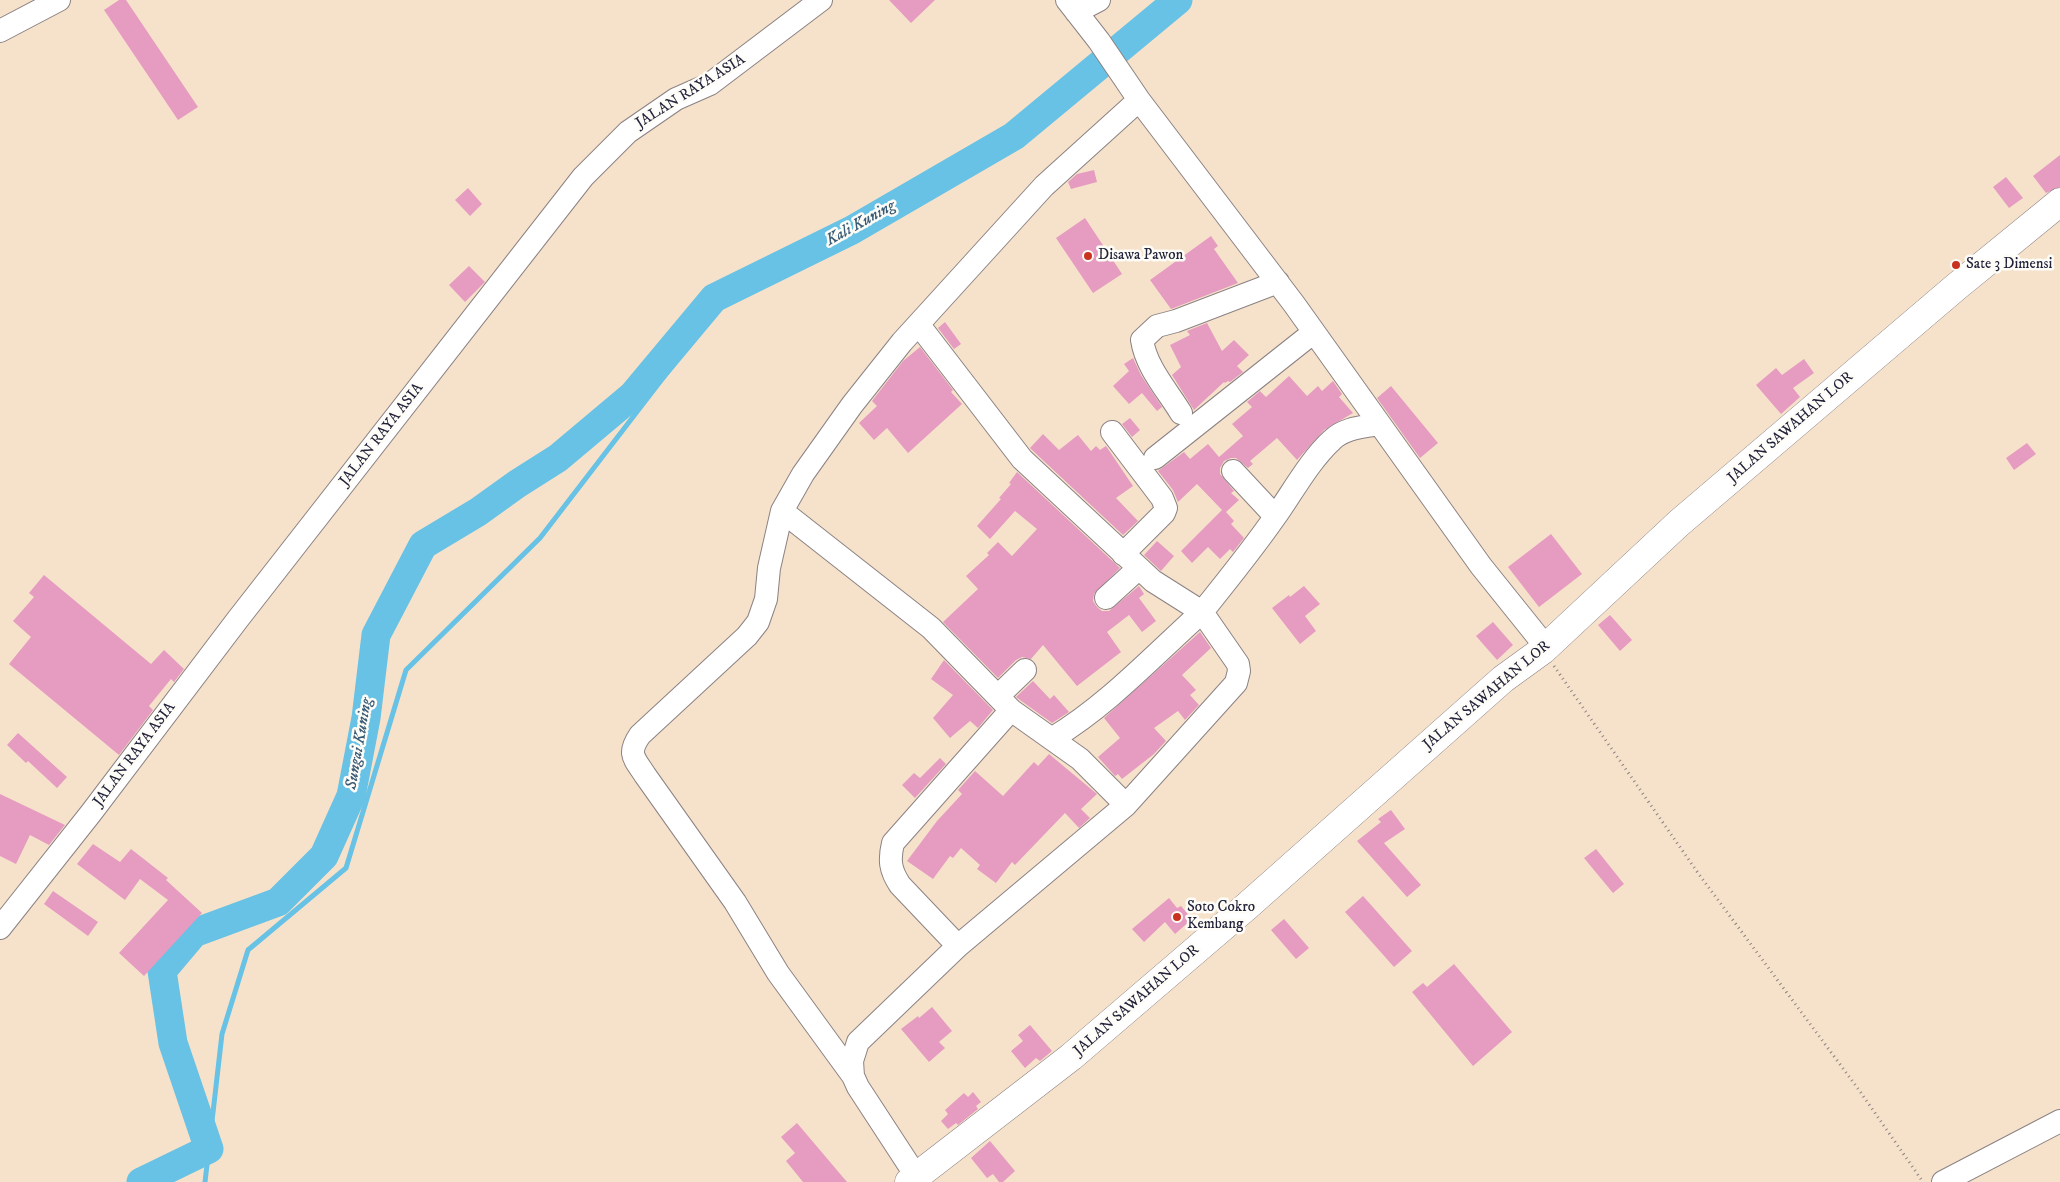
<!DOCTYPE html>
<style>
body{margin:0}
canvas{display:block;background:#f6e2cb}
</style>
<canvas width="2060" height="1182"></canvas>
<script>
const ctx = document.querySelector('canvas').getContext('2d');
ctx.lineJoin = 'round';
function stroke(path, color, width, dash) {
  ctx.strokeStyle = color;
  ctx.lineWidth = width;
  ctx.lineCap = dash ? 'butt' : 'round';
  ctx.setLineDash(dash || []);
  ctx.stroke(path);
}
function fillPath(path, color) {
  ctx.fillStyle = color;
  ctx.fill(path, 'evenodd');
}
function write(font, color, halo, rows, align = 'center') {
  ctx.font = font + ' "IM FELL DW Pica",serif';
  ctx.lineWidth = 5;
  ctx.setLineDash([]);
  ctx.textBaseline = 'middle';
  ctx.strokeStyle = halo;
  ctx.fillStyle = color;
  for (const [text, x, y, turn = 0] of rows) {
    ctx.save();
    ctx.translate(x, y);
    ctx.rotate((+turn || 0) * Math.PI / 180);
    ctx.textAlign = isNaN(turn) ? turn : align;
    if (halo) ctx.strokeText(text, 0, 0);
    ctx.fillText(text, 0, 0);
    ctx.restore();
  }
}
const stream = new Path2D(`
 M 205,1182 L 222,1034 L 248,950 L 346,868 L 406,670 L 540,538 L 719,305 L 730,298`);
const river = new Path2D(`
 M 141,1182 L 209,1149 L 173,1043 L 162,971 L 194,933 L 278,902 L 324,856 L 351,796 L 366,718 L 376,635 L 423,545 L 478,512 L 517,484 L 558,458 L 633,395 L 714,298 L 852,230 L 1014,136 L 1178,0`);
const building = new Path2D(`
 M 119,0 L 126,0 L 198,107 L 178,120 L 104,10 Z
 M 889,0 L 935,0 L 911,23 Z
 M 2060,155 L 2060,187 L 2046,193 L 2033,176 Z
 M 1094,170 L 1097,182 L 1071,189 L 1068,182 L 1077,174 Z
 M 2006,177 L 2023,198 L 2009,208 L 1993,187 Z
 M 468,188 L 482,204 L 470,216 L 455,200 Z
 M 1085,218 L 1122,274 L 1093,293 L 1056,238 Z
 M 1211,236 L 1218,246 L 1214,249 L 1238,283 L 1171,309 L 1150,280 Z
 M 469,266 L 485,282 L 465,302 L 449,285 Z
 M 945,322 L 961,344 L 954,349 L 938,328 Z
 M 1207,323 L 1222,351 L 1234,340 L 1249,355 L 1237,366 L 1243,372 L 1230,382 L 1228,381 L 1225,383 L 1224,382 L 1194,410 L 1172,375 L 1181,367 L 1170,345 L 1190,335 L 1187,331 Z
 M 920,347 L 953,390 L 951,392 L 962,404 L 908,453 L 887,428 L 874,440 L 859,423 L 877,406 L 872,401 L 903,361 Z
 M 1133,358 L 1141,375 L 1162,407 L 1157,411 L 1142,393 L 1129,404 L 1113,386 L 1129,371 L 1124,364 Z
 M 1804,359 L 1814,373 L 1793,388 L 1800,397 L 1781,414 L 1756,385 L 1776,368 L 1782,375 Z
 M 1289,376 L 1307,396 L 1318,386 L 1322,391 L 1333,381 L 1342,394 L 1339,397 L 1353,413 L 1324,430 L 1297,460 L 1277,438 L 1250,461 L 1253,464 L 1248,468 L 1236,458 L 1231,458 L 1224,461 L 1220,468 L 1220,474 L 1234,491 L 1231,493 L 1239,500 L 1226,512 L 1234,521 L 1231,524 L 1244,538 L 1233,552 L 1230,549 L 1220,559 L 1208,547 L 1192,563 L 1181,551 L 1222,510 L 1197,484 L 1178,502 L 1173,490 L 1158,471 L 1184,452 L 1190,459 L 1208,444 L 1219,457 L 1243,436 L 1232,424 L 1252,407 L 1247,402 L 1260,391 L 1266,397 Z
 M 1391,386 L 1438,443 L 1420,458 L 1377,398 Z
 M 1130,418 L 1140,430 L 1132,437 L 1122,424 Z
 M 1043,434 L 1059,450 L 1078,435 L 1091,451 L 1096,446 L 1100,450 L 1106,446 L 1133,486 L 1116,498 L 1138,521 L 1123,535 L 1032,450 L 1030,448 Z
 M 2027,443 L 2036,454 L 2014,470 L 2006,458 Z
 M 1017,472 L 1120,568 L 1094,594 L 1093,601 L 1097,607 L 1102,611 L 1109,611 L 1139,586 L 1144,594 L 1139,598 L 1156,621 L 1142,632 L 1129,615 L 1107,632 L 1121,652 L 1077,686 L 1043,645 L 1031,659 L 1022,657 L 1016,660 L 998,678 L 943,622 L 978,589 L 966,576 L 989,555 L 987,553 L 998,542 L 1012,556 L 1037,529 L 1015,511 L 990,539 L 977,526 L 1001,499 L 999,498 L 1011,484 L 1009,483 Z
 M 1551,534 L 1582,574 L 1539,607 L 1508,567 Z
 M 1157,541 L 1174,556 L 1161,571 L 1144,555 Z
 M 44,575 L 151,664 L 164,650 L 184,669 L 174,682 L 171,679 L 149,706 L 153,710 L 119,755 L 9,664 L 31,637 L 13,621 L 34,597 L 29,593 Z
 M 1304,586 L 1320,604 L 1305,616 L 1316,631 L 1300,644 L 1272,608 L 1289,595 L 1290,597 Z
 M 1610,615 L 1632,640 L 1620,651 L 1598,625 Z
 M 1493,622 L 1513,645 L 1497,660 L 1476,636 Z
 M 1200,632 L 1211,648 L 1182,675 L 1196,690 L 1190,695 L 1199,705 L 1185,720 L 1178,711 L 1154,728 L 1166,741 L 1154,754 L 1122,779 L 1118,774 L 1115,776 L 1098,757 L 1120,738 L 1104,718 Z
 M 944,660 L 993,710 L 978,728 L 970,721 L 950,738 L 933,718 L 953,695 L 931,679 Z
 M 1033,681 L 1050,699 L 1054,695 L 1069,712 L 1052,723 L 1020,700 L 1016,697 Z
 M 18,733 L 67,777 L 57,788 L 28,761 L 26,763 L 7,745 Z
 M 1049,754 L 1097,794 L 1081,809 L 1090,818 L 1079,828 L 1065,813 L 1015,865 L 1012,862 L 996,883 L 977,869 L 980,865 L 961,848 L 953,858 L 950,856 L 933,879 L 907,861 L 937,821 L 962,794 L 958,790 L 975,771 L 1003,796 L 1034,762 L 1038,766 Z
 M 940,758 L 946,764 L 915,798 L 902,785 L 914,773 L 920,778 Z
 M 0,794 L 65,825 L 49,845 L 30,835 L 16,864 L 0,856 Z
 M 1391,810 L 1405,829 L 1384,843 L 1421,885 L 1407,897 L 1357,841 L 1381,822 L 1378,819 Z
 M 93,844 L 120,862 L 131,849 L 168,878 L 166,880 L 202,913 L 144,976 L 119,953 L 168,900 L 140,879 L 125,900 L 77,864 Z
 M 1596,849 L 1624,884 L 1613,893 L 1584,858 Z
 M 53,891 L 98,922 L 88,936 L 44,904 Z
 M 1363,896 L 1412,951 L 1394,967 L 1345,912 Z
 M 1169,898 L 1177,908 L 1181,906 L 1192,919 L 1175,934 L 1165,922 L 1144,942 L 1132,929 Z
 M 1284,919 L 1309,948 L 1296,959 L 1271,930 Z
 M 1454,964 L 1512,1032 L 1473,1066 L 1412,992 L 1423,983 L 1427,987 Z
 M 932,1007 L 952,1031 L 939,1042 L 945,1048 L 929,1062 L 901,1029 L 918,1016 L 919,1018 Z
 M 1030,1025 L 1052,1051 L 1040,1061 L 1036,1058 L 1025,1068 L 1011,1051 L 1023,1041 L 1018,1035 Z
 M 973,1092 L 981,1102 L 976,1106 L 978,1109 L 958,1125 L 956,1123 L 948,1129 L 941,1121 L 948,1114 L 945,1110 L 964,1093 L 968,1097 Z
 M 797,1123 L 847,1182 L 803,1182 L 786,1161 L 795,1153 L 781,1137 Z
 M 990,1141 L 1015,1171 L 1003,1182 L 999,1182 L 993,1174 L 987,1178 L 971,1158 Z`);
const path = new Path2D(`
 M 1554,666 L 1698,873 L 1859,1090 L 1923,1182`);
const minor = new Path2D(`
 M 1067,0 L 1099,41 L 1139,100 L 1294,304 L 1481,566 L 1546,647
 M 1076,12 L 1099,0
 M 0,31 L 59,0
 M 919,325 L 1022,459 L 1153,581 L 1202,612 C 1154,655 1108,705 1053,738
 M 1181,413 C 1167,390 1146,367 1142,340 L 1157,326 L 1176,321 L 1278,282
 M 1112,432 L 1162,498 L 1166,508 L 1164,513 L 1123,554
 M 1155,458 L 1314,332
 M 1233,471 L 1275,516
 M 782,511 L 931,628 L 1011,710 L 1080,759 L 1126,805
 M 1106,598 L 1139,568
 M 998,696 L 1025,670
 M 0,928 L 91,813 L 238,619 L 583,177 L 628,132 L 676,99 L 710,84 L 821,0
 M 958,946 L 900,885 C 890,870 889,860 893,843 L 1011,710
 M 853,1076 L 852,1061 L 858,1042 L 958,946 L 1126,805 L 1236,683 L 1239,671 L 1238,664 L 1202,612 C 1227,581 1252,550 1275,517 C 1292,493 1310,460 1332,440 C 1344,428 1363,427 1379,424
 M 920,1182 L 858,1087 L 853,1076 L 778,973 L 735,902 L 645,775 C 634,758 627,754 640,735 L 747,636 L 758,622 L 766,599 L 769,568 L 782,511 L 803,474 L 852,405 L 902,342 L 1044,186 L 1139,100
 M 1943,1182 L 2060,1121`);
const major = new Path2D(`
 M 909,1182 L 1071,1057 L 1246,907 L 1503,679 L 1543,650 L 1679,523 L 1956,287 L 2060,202`);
const markers = [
 [1088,256,5,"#c8321e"],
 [1956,265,5,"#c8321e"],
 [1177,917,5,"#c8321e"]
];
const streetNames = [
 ["JALAN RAYA ASIA",691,92,-32],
 ["JALAN SAWAHAN LOR",1791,428,-41],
 ["JALAN RAYA ASIA",382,435,-52],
 ["JALAN SAWAHAN LOR",1487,696,-40],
 ["JALAN RAYA ASIA",135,755,-53],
 ["JALAN SAWAHAN LOR",1137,1001,-41]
];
const poiNames = [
 ["Disawa Pawon",1098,256],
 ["Sate 3 Dimensi",1966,265],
 ["Soto Cokro",1187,908],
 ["Kembang",1187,925]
];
const waterNames = [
 ["Kali Kuning",861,224,-29],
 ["Sungai Kuning",360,744,-80]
];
stroke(stream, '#67c2e5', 5);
stroke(river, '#67c2e5', 29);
fillPath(building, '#e69bc1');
stroke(minor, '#8c8283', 24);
stroke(major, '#8c8283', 29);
stroke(path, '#8c8283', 3, [1, 4]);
stroke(minor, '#fff', 22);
stroke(major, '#fff', 28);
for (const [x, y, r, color] of markers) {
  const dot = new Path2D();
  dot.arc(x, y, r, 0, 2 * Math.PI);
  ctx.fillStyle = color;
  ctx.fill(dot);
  stroke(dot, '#fdfcf7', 2);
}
write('15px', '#22223b', '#fdfcf7', streetNames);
write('15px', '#22223b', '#fdfcf7', poiNames, 'left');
write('italic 16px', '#3a5a76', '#fdfcf7', waterNames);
</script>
